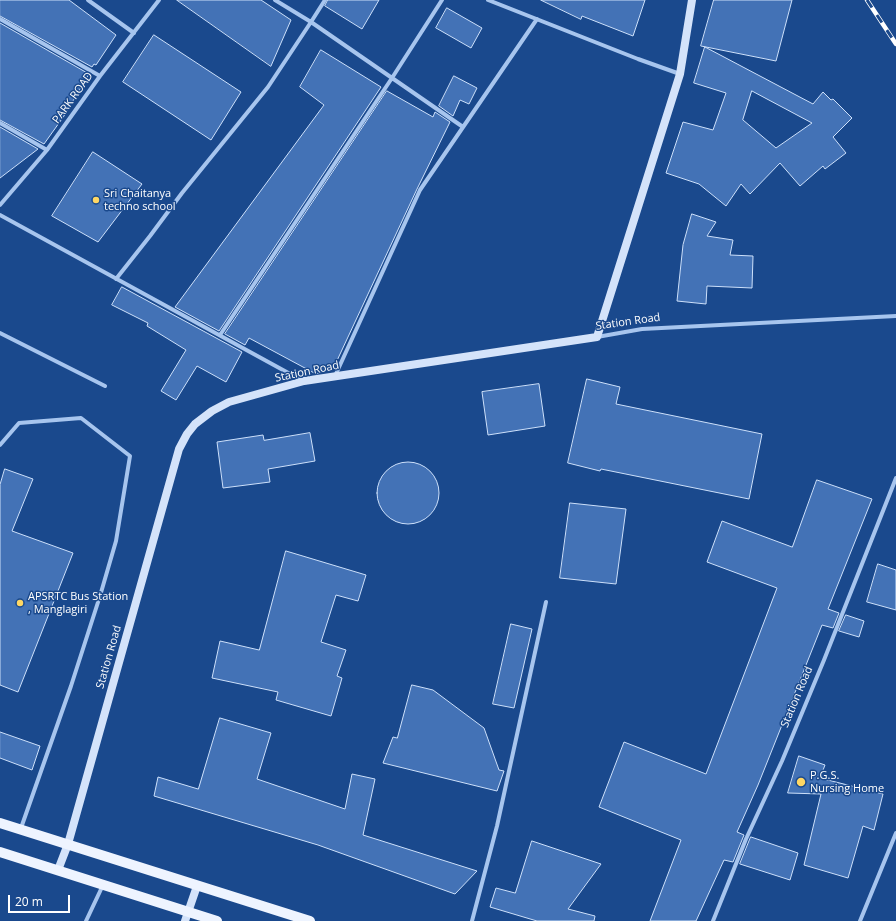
<!DOCTYPE html>
<style>
body{margin:0}
#map{position:relative;width:896px;height:921px;overflow:hidden;background:#1a498d;font-family:"Open Sans",sans-serif}
canvas{display:block}
.scale{position:absolute;left:8px;top:895px;width:62px;height:18px;box-sizing:border-box;border:2px solid #fff;border-top:0;padding-left:5px;font-size:12px;line-height:14px;white-space:nowrap;color:#fff;-webkit-text-stroke:3px #1a498d;paint-order:stroke}
</style>
<div id="map">
<canvas width="896" height="921"></canvas>
<div class="scale">20 m</div>
</div>
<script>
const ctx = document.querySelector('canvas').getContext('2d');
ctx.lineJoin = 'round';
function fillPath(path, color) {
  ctx.fillStyle = color;
  ctx.fill(path, 'evenodd');
}
function stroke(path, color, width, dash) {
  ctx.strokeStyle = color;
  ctx.lineWidth = width;
  ctx.lineCap = dash ? 'butt' : 'round';
  ctx.setLineDash(dash || []);
  ctx.stroke(path);
}
function write(font, color, halo, rows, align = 'center') {
  ctx.font = font + ' "Open Sans",sans-serif';
  ctx.lineWidth = 3;
  ctx.setLineDash([]);
  ctx.textBaseline = 'middle';
  ctx.strokeStyle = halo;
  ctx.fillStyle = color;
  for (const [text, x, y, turn = 0] of rows) {
    ctx.save();
    ctx.translate(x, y);
    ctx.rotate((+turn || 0) * Math.PI / 180);
    ctx.textAlign = isNaN(turn) ? turn : align;
    if (halo) ctx.strokeText(text, 0, 0);
    ctx.fillText(text, 0, 0);
    ctx.restore();
  }
}
const building = new Path2D(`
 M 0,0 L 69,0 L 116,35 L 96,65 L 94,64 L 92,67 L 0,16 Z
 M 177,0 L 261,0 L 291,20 L 271,66 Z
 M 328,0 L 379,0 L 362,29 L 325,6 Z
 M 541,0 L 645,0 L 633,36 L 582,16 L 581,19 Z
 M 714,0 L 792,0 L 776,61 L 701,46 Z
 M 447,8 L 482,28 L 471,48 L 436,28 Z
 M 0,23 L 89,74 L 64,116 L 44,144 L 0,120 Z
 M 154,35 L 241,92 L 211,140 L 123,82 Z
 M 705,47 L 813,104 L 823,92 L 831,100 L 833,99 L 852,118 L 833,137 L 846,153 L 825,169 L 823,166 L 800,186 L 780,163 L 750,194 L 741,184 L 726,206 L 699,184 L 666,173 L 683,122 L 713,130 L 726,93 L 694,83 ZM 752,91 L 812,123 L 776,148 L 743,120 Z
 M 321,50 L 381,87 L 219,331 L 175,307 L 324,105 L 300,87 Z
 M 454,76 L 477,88 L 469,104 L 460,100 L 453,116 L 439,106 Z
 M 387,91 L 433,117 L 435,112 L 450,122 L 417,189 L 334,367 L 316,374 L 249,338 L 245,345 L 225,334 Z
 M 0,127 L 38,149 L 0,178 Z
 M 93,152 L 142,184 L 98,242 L 52,216 Z
 M 692,214 L 716,222 L 707,236 L 733,240 L 730,255 L 753,256 L 752,288 L 707,286 L 706,304 L 677,301 L 683,245 Z
 M 122,287 L 242,352 L 226,382 L 197,366 L 176,400 L 161,391 L 186,350 L 147,326 L 148,323 L 112,305 Z
 M 587,379 L 620,387 L 616,404 L 762,434 L 749,499 L 601,469 L 600,471 L 568,463 Z
 M 539,384 L 545,426 L 488,435 L 482,392 Z
 M 310,433 L 315,461 L 268,469 L 270,482 L 223,488 L 217,442 L 263,435 L 264,440 Z
 M377 493a31 31 0 1 1 62 0a31 31 0 1 1-62 0Z
 M 5,469 L 33,479 L 12,531 L 73,553 L 18,692 L 0,685 L 0,485 Z
 M 817,480 L 872,499 L 828,609 L 839,613 L 833,628 L 822,625 L 758,785 L 737,832 L 744,835 L 733,862 L 724,860 L 696,921 L 650,921 L 681,840 L 599,807 L 624,742 L 706,774 L 777,588 L 707,562 L 722,521 L 792,547 Z
 M 570,503 L 626,509 L 616,584 L 560,578 Z
 M 286,551 L 366,575 L 358,601 L 336,595 L 321,642 L 346,650 L 337,676 L 342,678 L 331,716 L 276,700 L 278,692 L 212,678 L 220,641 L 259,650 Z
 M 878,564 L 896,570 L 896,610 L 867,602 Z
 M 846,615 L 864,621 L 859,637 L 839,631 Z
 M 511,624 L 532,629 L 514,708 L 493,704 Z
 M 412,685 L 433,690 L 484,728 L 499,770 L 504,771 L 497,791 L 383,763 L 393,737 L 397,738 Z
 M 220,718 L 271,733 L 257,779 L 345,809 L 352,774 L 375,779 L 363,835 L 477,871 L 455,894 L 318,845 L 154,796 L 158,777 L 198,789 Z
 M 0,732 L 40,746 L 32,770 L 0,758 Z
 M 799,756 L 825,765 L 820,778 L 883,794 L 874,830 L 863,826 L 848,878 L 804,865 L 821,794 L 788,793 Z
 M 751,837 L 798,853 L 790,880 L 740,864 Z
 M 532,841 L 601,864 L 568,909 L 595,916 L 594,921 L 537,921 L 490,907 L 496,888 L 515,893 Z`);
const street = new Path2D(`
 M 88,0 L 134,33
 M 325,0 L 311,22 L 463,127
 M 488,0 L 638,59 L 680,74
 M 0,19 L 100,76
 M 0,123 L 47,150
 M 0,205 L 47,150 L 100,76 L 159,0
 M 0,215 L 303,381
 M 116,279 L 150,236 L 182,193 L 268,87 L 311,22 L 275,0
 M 0,333 L 105,386
 M 220,335 L 392,78 L 442,0
 M 597,337 L 642,329 L 896,316
 M 335,376 L 420,190 L 537,19
 M 0,445 L 19,423 L 81,418 L 130,456 L 116,541 L 100,596 L 71,686 L 21,828
 M 86,921 L 103,885
 M 472,921 L 497,826 L 546,602
 M 713,921 L 746,839 L 782,761 L 824,660 L 896,478
 M 860,921 L 896,833`);
const secondary = new Path2D(`
 M 58,870 L 68,844 L 179,449 L 187,434 L 195,424 L 212,411 L 229,402 L 304,381 L 597,337 L 680,74 L 692,0
 M 185,921 L 197,886`);
const primary = new Path2D(`
 M 0,823 L 310,921
 M 0,852 L 217,921`);
const rail = new Path2D(`
 M 867,0 L 896,44`);
const markers = [
 [96,200,4,"#ffd764"],
 [20,603,4,"#ffd764"],
 [801,782,5,"#ffd764"]
];
const streetNames = [
 ["PARK ROAD",73,98,-54],
 ["Station Road",628,322,-8],
 ["Station Road",307,372,-12],
 ["Station Road",109,657,-74],
 ["Station Road",797,697,-67]
];
const poiNames = [
 ["Sri Chaitanya",104,194],
 ["techno school",104,207],
 ["APSRTC Bus Station",28,597],
 [", Manglagiri",28,610],
 ["P.G.S.",810,776],
 ["Nursing Home",810,789]
];
fillPath(building, '#4372b6');
stroke(building, '#cde0fa', 1);
stroke(street, '#a7c5ee', 4);
stroke(secondary, '#d4e3fa', 8);
stroke(primary, '#eef4ff', 10);
stroke(rail, '#fff', 4.5);
stroke(rail, '#1a498d', 3, [9]);
for (const [x, y, r, color] of markers) {
  const dot = new Path2D();
  dot.arc(x, y, r, 0, 2 * Math.PI);
  ctx.fillStyle = color;
  ctx.fill(dot);
  stroke(dot, '#1a498d', 1.5);
}
write('11px', '#fff', '#1a498d', streetNames);
write('11px', '#fff', '#1a498d', poiNames, 'left');
</script>
